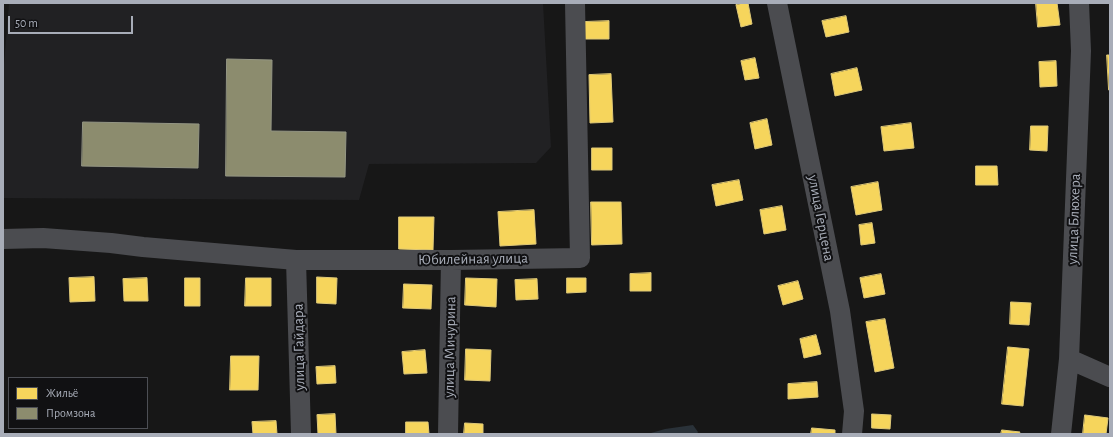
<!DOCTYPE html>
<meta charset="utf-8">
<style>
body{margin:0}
#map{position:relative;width:1113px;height:437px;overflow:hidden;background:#171717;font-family:"Alegreya Sans",sans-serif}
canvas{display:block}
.frame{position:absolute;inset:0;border:4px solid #a8adb8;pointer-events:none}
.legend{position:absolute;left:8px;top:377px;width:140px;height:52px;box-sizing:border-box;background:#111113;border:1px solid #4d4f55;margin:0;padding:5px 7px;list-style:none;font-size:12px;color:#a8adb8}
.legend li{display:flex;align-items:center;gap:8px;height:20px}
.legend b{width:20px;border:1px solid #4d4f55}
.scale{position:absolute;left:8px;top:16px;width:125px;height:18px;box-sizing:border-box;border:2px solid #a8adb8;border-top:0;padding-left:5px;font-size:12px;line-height:14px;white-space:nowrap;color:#a8adb8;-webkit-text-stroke:3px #111113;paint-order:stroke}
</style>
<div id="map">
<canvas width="1113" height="437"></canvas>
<div class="frame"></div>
<ul class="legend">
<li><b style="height:11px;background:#f6d55c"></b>Жильё</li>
<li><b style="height:11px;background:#8c8c6e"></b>Промзона</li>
</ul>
<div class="scale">50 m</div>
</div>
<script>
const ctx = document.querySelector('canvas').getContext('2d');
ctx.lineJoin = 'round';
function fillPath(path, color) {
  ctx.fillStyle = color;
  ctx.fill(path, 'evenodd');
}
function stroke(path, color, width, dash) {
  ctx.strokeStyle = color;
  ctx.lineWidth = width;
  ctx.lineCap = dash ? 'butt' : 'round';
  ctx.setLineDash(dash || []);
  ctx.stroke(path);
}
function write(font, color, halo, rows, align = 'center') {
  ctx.font = font + ' "Alegreya Sans",sans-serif';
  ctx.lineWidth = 4;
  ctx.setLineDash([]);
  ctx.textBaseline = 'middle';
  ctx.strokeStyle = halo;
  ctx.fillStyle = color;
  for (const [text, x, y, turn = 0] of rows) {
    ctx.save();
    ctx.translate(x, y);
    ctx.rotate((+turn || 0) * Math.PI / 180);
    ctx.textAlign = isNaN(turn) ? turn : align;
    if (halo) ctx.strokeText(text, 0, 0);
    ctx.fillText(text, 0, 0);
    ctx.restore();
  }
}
const built = new Path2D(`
 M 9,3 L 543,3 L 551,147 L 536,163 L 369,164 L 359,200 L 3,198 L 3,76 Z`);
const water = new Path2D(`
 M 693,425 L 698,432 L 697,434 L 652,434 L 651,433 L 665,429 Z`);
const homes = new Path2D(`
 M 744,3 L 748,3 L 752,24 L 741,27 L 736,5 Z
 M 1036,3 L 1057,3 L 1060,25 L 1038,27 Z
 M 846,16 L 849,32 L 826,37 L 822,21 Z
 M 609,21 L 609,39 L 584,39 L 584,22 Z
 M 1107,55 L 1110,55 L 1110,90 L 1109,90 Z
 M 755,58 L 759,78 L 745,80 L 741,61 Z
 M 1056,61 L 1057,86 L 1040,87 L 1039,62 Z
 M 857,68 L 862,90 L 835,96 L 831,74 Z
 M 611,74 L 613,122 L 590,123 L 589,75 Z
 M 767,119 L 772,145 L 755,149 L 750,123 Z
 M 911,123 L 914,148 L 884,151 L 881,127 Z
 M 1031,126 L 1048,126 L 1047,151 L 1030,150 Z
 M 592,148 L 612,148 L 612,170 L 592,170 Z
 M 976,166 L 997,166 L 998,185 L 976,185 Z
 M 739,180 L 743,200 L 716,206 L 712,185 Z
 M 878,182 L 882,210 L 856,215 L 851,187 Z
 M 591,202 L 621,202 L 622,244 L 592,245 Z
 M 782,206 L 786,230 L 764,234 L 760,210 Z
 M 534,210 L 536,244 L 500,246 L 498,212 Z
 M 399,217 L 434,217 L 433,250 L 399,249 Z
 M 872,223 L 875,243 L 861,245 L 859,225 Z
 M 651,273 L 651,291 L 630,291 L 630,274 Z
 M 881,274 L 885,294 L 864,298 L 860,278 Z
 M 94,277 L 95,301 L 70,302 L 69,278 Z
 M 317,277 L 337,278 L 336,304 L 317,303 Z
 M 147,278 L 148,301 L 124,301 L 123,279 Z
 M 185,278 L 200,278 L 200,306 L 185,306 Z
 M 246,278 L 271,278 L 271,306 L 245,306 Z
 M 466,278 L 497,279 L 496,307 L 465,305 Z
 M 567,278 L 586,278 L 586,292 L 567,293 Z
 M 537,279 L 538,299 L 516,300 L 515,280 Z
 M 798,281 L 803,299 L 783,305 L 778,286 Z
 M 404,284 L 432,285 L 431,309 L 403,308 Z
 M 1011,302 L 1031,303 L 1029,325 L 1010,324 Z
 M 885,319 L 894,368 L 875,372 L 866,322 Z
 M 816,335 L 821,354 L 804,358 L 800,339 Z
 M 1008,347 L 1029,349 L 1023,406 L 1002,404 Z
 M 466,349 L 491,350 L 490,381 L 465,380 Z
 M 425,350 L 427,373 L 404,374 L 402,352 Z
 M 231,356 L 259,356 L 258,390 L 230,390 Z
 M 335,366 L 336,383 L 317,384 L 316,367 Z
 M 817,382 L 818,397 L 788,399 L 788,384 Z
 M 335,414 L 336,434 L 318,434 L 317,415 Z
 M 872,414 L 891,415 L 890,429 L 872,428 Z
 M 1085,415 L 1108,418 L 1106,434 L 1083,434 Z
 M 276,421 L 277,434 L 253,434 L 252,422 Z
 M 406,422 L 428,422 L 429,434 L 406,434 Z
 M 465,423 L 483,424 L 483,434 L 464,434 Z
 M 812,428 L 835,430 L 835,434 L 811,434 Z
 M 1002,430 L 1020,432 L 1019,434 L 1001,434 Z`);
const industry = new Path2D(`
 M 227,59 L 272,60 L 271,131 L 346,132 L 345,177 L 226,176 Z
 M 83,122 L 199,124 L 198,168 L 82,166 Z`);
const minor = new Path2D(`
 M 777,3 L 840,311 L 854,411 L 852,434
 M 3,239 L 43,238 L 111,243 L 143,247 L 296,260 L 451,260 L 580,258 L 575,3
 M 296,260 L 301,434
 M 1069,359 L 1110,377
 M 448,434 L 451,260
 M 1061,434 L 1069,359 L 1081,51 L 1079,3`);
const streetNames = [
 ["улица Герцена",821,218,79],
 ["улица Блюхера",1074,219,-88],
 ["Юбилейная улица",473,259,-1],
 ["улица Гайдара",299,347,-91],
 ["улица Мичурина",450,347,-89]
];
fillPath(built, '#212123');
fillPath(water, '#2a3239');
fillPath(homes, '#f6d55c');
stroke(homes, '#dfc978', 1);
fillPath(industry, '#8c8c6e');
stroke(industry, '#949684', 1);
stroke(minor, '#4b4c50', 20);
write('15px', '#a8adb8', '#111113', streetNames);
</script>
